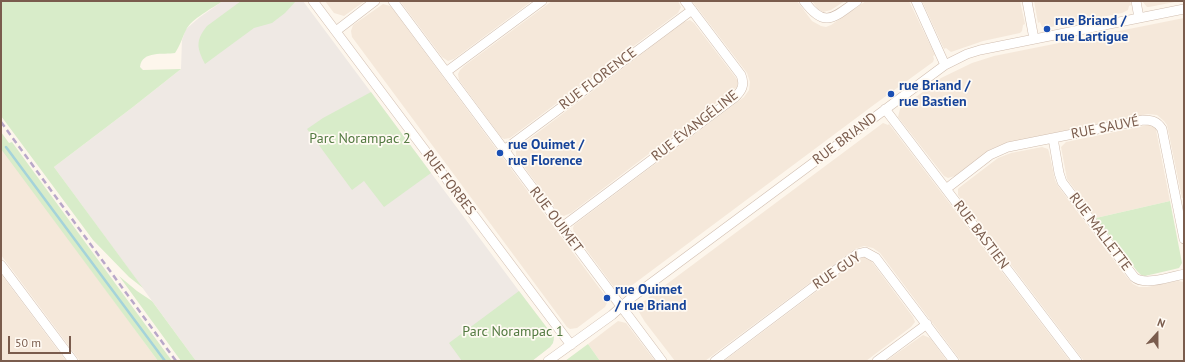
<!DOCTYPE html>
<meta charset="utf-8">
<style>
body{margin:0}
#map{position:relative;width:1185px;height:362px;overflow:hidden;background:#fdf6ec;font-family:"PT Sans",sans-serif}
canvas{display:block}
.frame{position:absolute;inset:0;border:2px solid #7a5c4d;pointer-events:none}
.north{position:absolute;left:1137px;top:314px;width:40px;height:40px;-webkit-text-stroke:3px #fffaf3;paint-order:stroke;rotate:21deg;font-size:11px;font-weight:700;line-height:16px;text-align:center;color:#7a5c4d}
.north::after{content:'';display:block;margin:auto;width:14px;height:18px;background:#7a5c4d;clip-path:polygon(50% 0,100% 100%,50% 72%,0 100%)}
.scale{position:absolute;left:8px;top:336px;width:63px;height:18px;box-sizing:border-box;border:2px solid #7a5c4d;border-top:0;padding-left:5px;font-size:12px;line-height:14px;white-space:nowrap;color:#7a5c4d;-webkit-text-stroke:3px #fffaf3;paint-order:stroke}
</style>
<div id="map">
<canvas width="1185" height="362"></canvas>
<div class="frame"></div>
<div class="north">N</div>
<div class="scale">50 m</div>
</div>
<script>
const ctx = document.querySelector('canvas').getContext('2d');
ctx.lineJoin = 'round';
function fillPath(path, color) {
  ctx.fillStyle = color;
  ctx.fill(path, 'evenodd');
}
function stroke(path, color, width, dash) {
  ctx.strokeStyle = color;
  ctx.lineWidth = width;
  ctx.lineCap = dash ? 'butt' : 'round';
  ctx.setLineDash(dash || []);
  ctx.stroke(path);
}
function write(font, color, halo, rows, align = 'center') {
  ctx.font = font + ' "PT Sans",sans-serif';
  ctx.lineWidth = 3.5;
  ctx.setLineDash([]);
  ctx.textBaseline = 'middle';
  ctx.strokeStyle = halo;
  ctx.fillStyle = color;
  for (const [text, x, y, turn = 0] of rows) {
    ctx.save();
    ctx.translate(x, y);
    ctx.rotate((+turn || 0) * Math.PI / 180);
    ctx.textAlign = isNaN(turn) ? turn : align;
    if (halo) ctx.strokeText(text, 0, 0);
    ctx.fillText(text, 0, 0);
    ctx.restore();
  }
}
const residential = new Path2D(`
 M 325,1 L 365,1 L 344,16 L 334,13 Z
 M 400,1 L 532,1 L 454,59 L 448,61 L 442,57 Z
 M 552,1 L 678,1 L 681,7 L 678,13 L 510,138 L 504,139 L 501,137 L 459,80 L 458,74 L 460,70 L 464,66 Z
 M 692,1 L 797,1 L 812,21 L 821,26 L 826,27 L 831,25 L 866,1 L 909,1 L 935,55 L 933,56 L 934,59 L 933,62 L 875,104 L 627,289 L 624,291 L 619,291 L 617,289 L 616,290 L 574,233 L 573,228 L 574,225 L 744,97 L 749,90 L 750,82 L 747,73 Z
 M 812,1 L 845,1 L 831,10 L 823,12 L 818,9 Z
 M 922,1 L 1020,1 L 1025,24 L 1023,25 L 1022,31 L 1020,33 L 983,41 L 951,52 L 946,48 L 944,49 Z
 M 1034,1 L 1130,1 L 1131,5 L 1129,6 L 1128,10 L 1122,13 L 1046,28 L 1042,27 L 1040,22 L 1038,23 Z
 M 1142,1 L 1180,1 L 1149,7 L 1147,7 Z
 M 383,4 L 390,6 L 392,8 L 606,297 L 605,298 L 607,303 L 605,307 L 577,328 L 570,329 L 567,327 L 352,37 L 351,31 L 353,25 Z
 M 1184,18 L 1184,198 L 1182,198 L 1167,125 L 1164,121 L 1157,115 L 1148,114 L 1006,143 L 989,150 L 955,176 L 948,178 L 944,176 L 898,117 L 900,109 L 941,78 L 972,63 L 994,56 Z
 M 690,20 L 694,23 L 736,78 L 738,81 L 737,87 L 571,213 L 564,216 L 559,214 L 516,156 L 516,149 L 684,22 Z
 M 883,123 L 888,125 L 889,124 L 1070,361 L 961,361 L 880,253 L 873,248 L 864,246 L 855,249 L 705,361 L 675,361 L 645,322 L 636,307 Z
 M 1148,125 L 1154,127 L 1156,130 L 1170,201 L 1096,218 L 1067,179 L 1061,147 L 1066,142 Z
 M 1042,147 L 1048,149 L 1049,152 L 1055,180 L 1058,186 L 1126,276 L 1133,284 L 1139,287 L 1147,287 L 1178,281 L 1184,282 L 1184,360 L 1183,361 L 1084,361 L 958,195 L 958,189 L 960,187 L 998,158 L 1011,153 Z
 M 2,148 L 158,361 L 80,361 L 1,255 Z
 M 866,257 L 872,262 L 913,317 L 915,322 L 911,327 L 866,361 L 724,361 L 861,258 Z
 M 1,274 L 66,361 L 1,361 Z
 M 618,321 L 626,323 L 655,361 L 600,361 L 588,344 Z
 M 923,335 L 930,338 L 947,361 L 886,361 Z`);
const industrial = new Path2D(`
 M 223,1 L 303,1 L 551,334 L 554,340 L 550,347 L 532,361 L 196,361 L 54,167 L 133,107 L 181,69 L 182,40 L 186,29 L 200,17 Z`);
const green = new Path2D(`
 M 1,1 L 223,1 C 213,8 191,19 186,30 C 182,38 180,46 175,53 C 164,55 142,50 140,67 L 143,70 L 181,69 L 133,107 L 54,167 L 143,288 L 129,277 L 93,240 L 1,116 Z
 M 241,1 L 296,1 L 285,13 L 272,23 L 254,28 L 205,64 C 197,48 195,41 207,26 Z
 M 371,92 L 431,173 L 384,207 L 364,181 L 352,190 L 307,129 L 323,118 Z
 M 1,132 L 9,143 L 12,142 L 28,164 L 172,361 L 158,361 L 1,149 Z
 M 1170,201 L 1182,263 L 1179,268 L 1175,269 L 1145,276 L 1141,275 L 1137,271 L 1096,218 Z
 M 119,276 L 137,291 L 152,301 L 196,361 L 181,361 Z
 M 519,291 L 554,337 L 553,343 L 550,347 L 532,361 L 462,361 L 449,343 Z
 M 588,344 L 600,361 L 565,361 Z`);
const stream = new Path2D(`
 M 6,147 L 165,361`);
const minor = new Path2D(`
 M 313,1 L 571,345
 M 393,1 L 662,361
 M 804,1 C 825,29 833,18 857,1
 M 916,1 L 945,65
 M 1027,1 L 1034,39
 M 1136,1 L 1139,18
 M 336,31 L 375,1
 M 446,72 L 542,1
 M 885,109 L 1077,361
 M 1053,138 L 1059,173 L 1062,182 L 1134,277 C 1144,286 1171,277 1184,274
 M 504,150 L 692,10
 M 946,189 L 990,155 L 1008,147 L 1143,120 C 1151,120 1157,121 1162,129 L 1184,239
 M 562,227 L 734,98 C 742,91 745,85 741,75 L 685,1
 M 1,265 L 73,361
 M 548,361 L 612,315 L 631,298 L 945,65 L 967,54 L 980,50 L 1184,9
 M 715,361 L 857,254 L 865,252 L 876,258 L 954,361
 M 877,361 L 927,324`);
const rail = new Path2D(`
 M 1,122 L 176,361`);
const markers = [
 [1047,29,4,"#1a4fb4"],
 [891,94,4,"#1a4fb4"],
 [500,153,4,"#1a4fb4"],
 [607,298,4,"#1a4fb4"]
];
const transitNames = [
 ["rue Briand /",1055,21],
 ["rue Lartigue",1055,37],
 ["rue Briand /",899,86],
 ["rue Bastien",899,102],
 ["rue Ouimet /",508,145],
 ["rue Florence",508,161],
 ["rue Ouimet",615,290],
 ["/ rue Briand",615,306]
];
const streetNames = [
 ["RUE FLORENCE",598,79,-37],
 ["RUE ÉVANGÉLINE",695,126,-38],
 ["RUE SAUVÉ",1105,128,-11],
 ["RUE BRIAND",845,139,-37],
 ["RUE FORBES",449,183,53],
 ["RUE OUIMET",556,220,53],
 ["RUE MALLETTE",1100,232,53],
 ["RUE BASTIEN",981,235,53],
 ["RUE GUY",837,271,-34]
];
const parkNames = [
 ["Parc Norampac 2",360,139],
 ["Parc Norampac 1",513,332]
];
fillPath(residential, '#f5e8da');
fillPath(industrial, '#efe9e4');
fillPath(green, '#d8ecc9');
stroke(stream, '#a5d3da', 2.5);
stroke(minor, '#d1beb0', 10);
stroke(minor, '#fff', 9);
stroke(rail, '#b9a8c9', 2.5, [6, 4]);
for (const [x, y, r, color] of markers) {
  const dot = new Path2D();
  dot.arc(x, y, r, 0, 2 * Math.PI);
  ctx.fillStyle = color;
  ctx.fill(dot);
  stroke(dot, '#fffaf3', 1.5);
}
write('bold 14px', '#164399', '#fffaf3', transitNames, 'left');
write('14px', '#7a5c4d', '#fffaf3', streetNames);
write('14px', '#537a41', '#fffaf3', parkNames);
</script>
